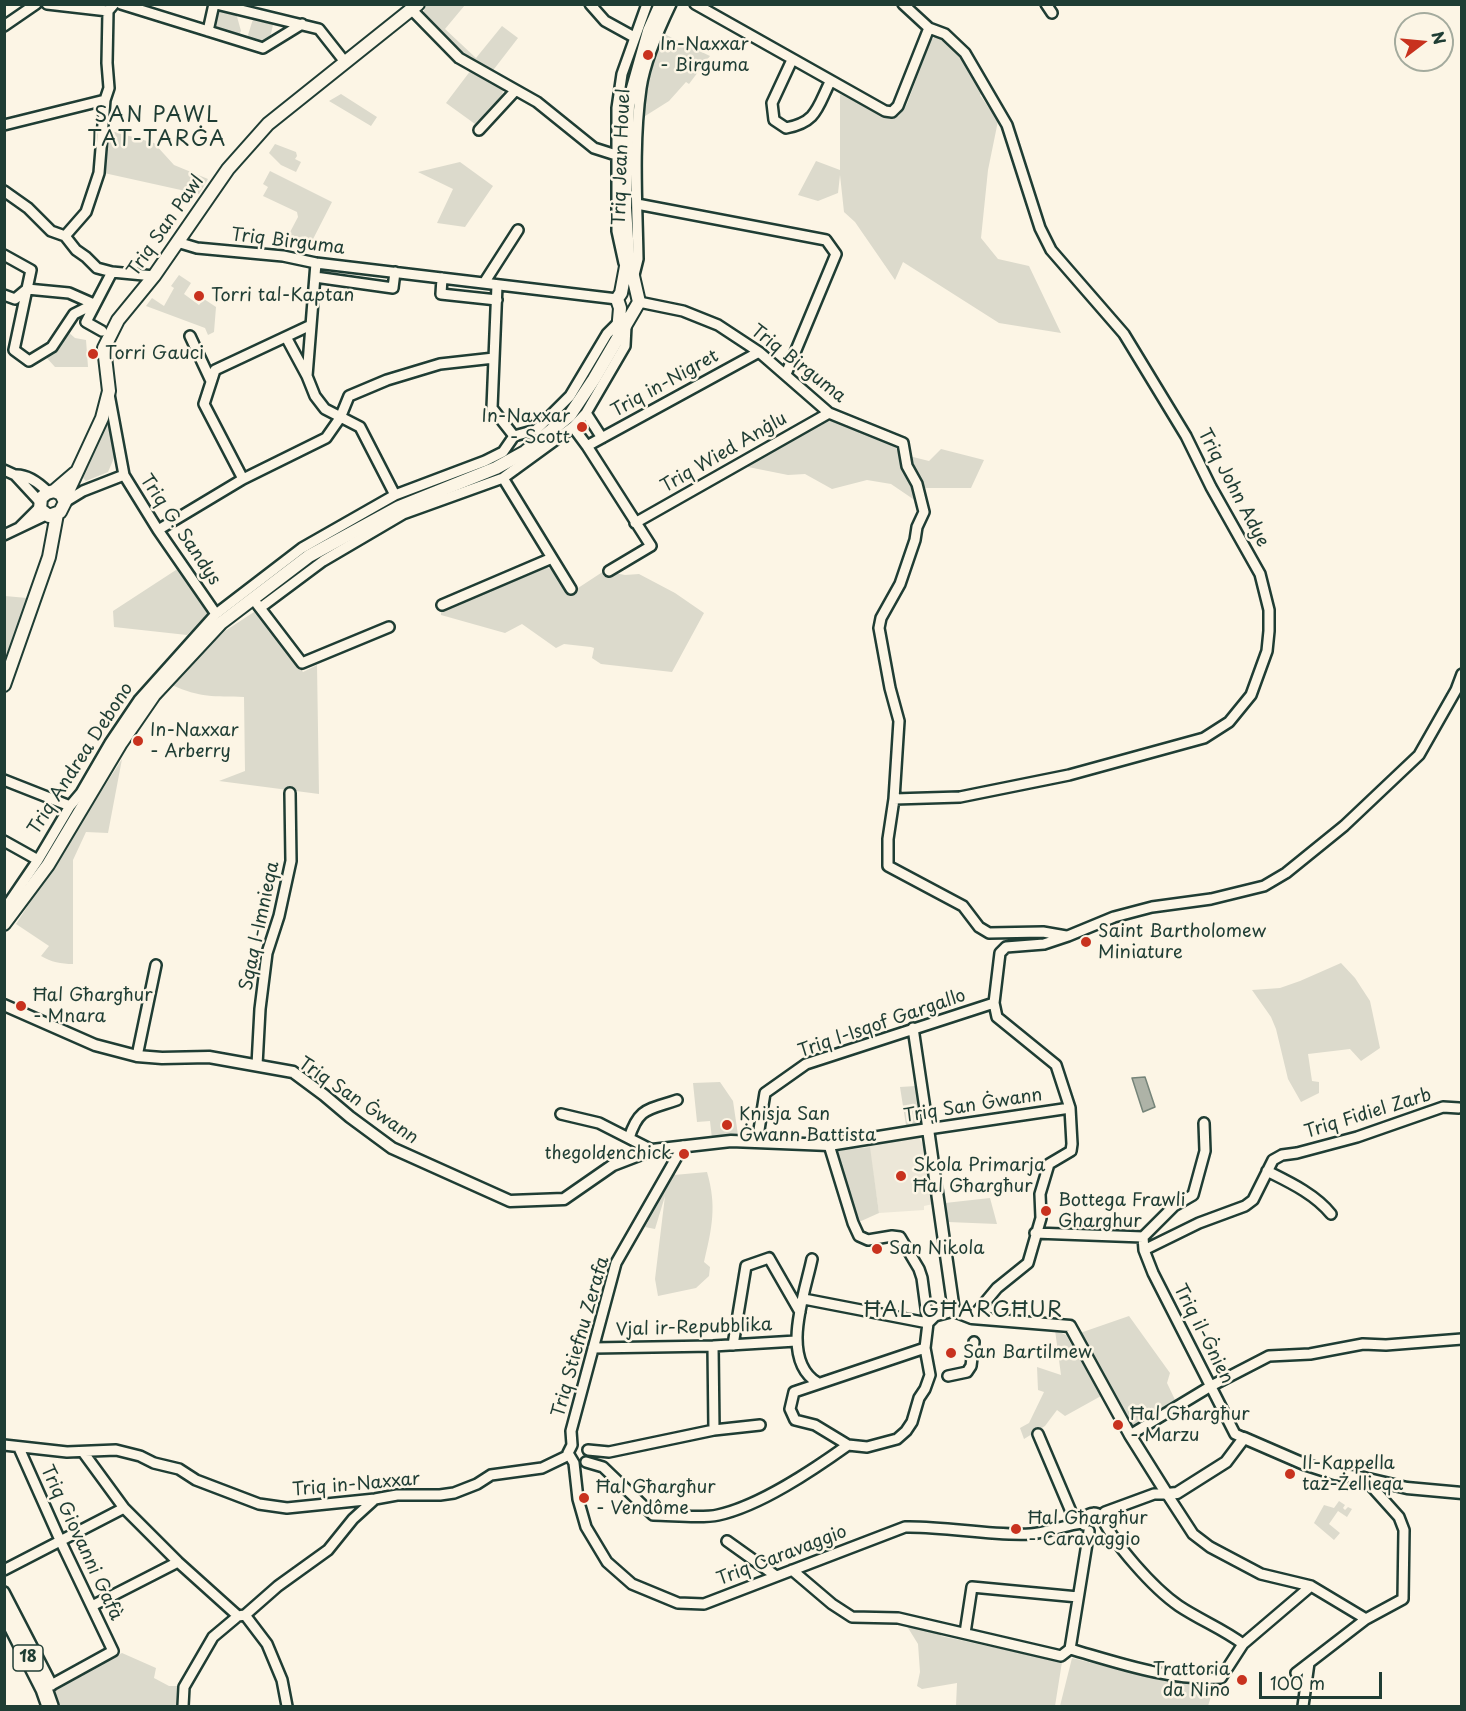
<!DOCTYPE html>
<meta charset="utf-8">
<style>
body{margin:0}
#map{position:relative;width:1466px;height:1711px;overflow:hidden;background:#fcf5e5;font-family:"Playpen Sans",sans-serif}
canvas{display:block}
.frame{position:absolute;inset:0;border:6px solid #1f3d34;pointer-events:none}
.north{position:absolute;left:1394px;top:12px;width:60px;height:60px;box-sizing:border-box;background:#fcf5e5;border:2px solid #a4ab9e;border-radius:50%;rotate:74deg;font-size:16px;font-weight:700;line-height:24px;text-align:center;color:#1f3d34}
.north::after{content:'';display:block;margin:auto;width:21px;height:27px;background:#c8321e;clip-path:polygon(50% 0,100% 100%,50% 72%,0 100%)}
.scale{position:absolute;left:1259px;top:1672px;width:123px;height:27px;box-sizing:border-box;border:3px solid #1f3d34;border-top:0;padding-left:8px;font-size:18px;line-height:21px;white-space:nowrap;color:#1f3d34;-webkit-text-stroke:4px #fcf5e5;paint-order:stroke}
</style>
<div id="map">
<canvas width="1466" height="1711"></canvas>
<div class="frame"></div>
<div class="north">N</div>
<div class="scale">100 m</div>
</div>
<script>
const ctx = document.querySelector('canvas').getContext('2d');
ctx.lineJoin = 'round';
function fillPath(path, color) {
  ctx.fillStyle = color;
  ctx.fill(path, 'evenodd');
}
function stroke(path, color, width, dash) {
  ctx.strokeStyle = color;
  ctx.lineWidth = width;
  ctx.lineCap = dash ? 'butt' : 'round';
  ctx.setLineDash(dash || []);
  ctx.stroke(path);
}
function write(font, color, halo, rows, align = 'center') {
  ctx.font = font + ' "Playpen Sans",sans-serif';
  ctx.lineWidth = 5;
  ctx.setLineDash([]);
  ctx.textBaseline = 'middle';
  ctx.strokeStyle = halo;
  ctx.fillStyle = color;
  for (const [text, x, y, turn = 0] of rows) {
    ctx.save();
    ctx.translate(x, y);
    ctx.rotate((+turn || 0) * Math.PI / 180);
    ctx.textAlign = isNaN(turn) ? turn : align;
    if (halo) ctx.strokeText(text, 0, 0);
    ctx.fillText(text, 0, 0);
    ctx.restore();
  }
}
const built = new Path2D(`
 M 919,1137 L 926,1151 L 933,1204 L 924,1206 L 924,1210 L 879,1213 L 869,1145 Z`);
const green = new Path2D(`
 M 426,5 L 465,5 L 445,29 L 476,58 L 502,26 L 518,38 L 491,73 C 465,58 441,39 423,13 Z
 M 222,10 L 236,13 L 241,31 L 238,36 L 217,30 L 215,24 L 218,12 Z
 M 253,19 L 273,25 L 270,38 L 263,43 L 249,38 L 248,35 Z
 M 662,33 L 710,56 L 689,84 L 686,82 L 669,101 L 642,118 L 648,84 Z
 M 939,34 C 959,51 973,69 985,92 L 980,95 L 998,121 L 988,170 L 981,238 L 998,259 L 1029,266 L 1061,333 L 999,323 L 903,262 L 895,280 L 855,222 L 844,212 L 840,175 L 838,193 L 818,201 L 798,195 L 816,161 L 840,170 L 840,94 L 890,119 L 899,116 L 907,104 L 931,40 Z
 M 471,70 L 503,90 L 502,96 L 475,124 L 446,103 Z
 M 341,94 L 377,117 L 371,126 L 329,101 Z
 M 108,130 L 154,143 L 174,165 L 208,179 L 199,194 L 104,173 Z
 M 275,144 L 296,152 L 297,156 L 295,159 L 301,162 L 296,172 L 281,165 L 269,153 Z
 M 460,162 L 493,186 L 465,227 L 437,223 L 453,189 L 418,172 Z
 M 270,171 L 332,202 L 310,245 L 288,236 L 298,217 L 297,212 L 263,196 L 268,187 L 263,184 Z
 M 179,275 L 191,283 L 184,294 L 199,305 L 204,299 L 216,307 L 214,332 L 208,335 L 205,328 L 146,306 L 152,298 L 164,306 L 174,288 L 171,286 Z
 M 67,331 L 75,338 L 86,340 L 88,367 L 55,367 L 45,356 Z
 M 829,420 L 894,445 L 898,451 L 901,469 L 911,483 L 916,501 L 891,484 L 867,480 L 832,489 L 805,474 L 788,475 L 743,466 Z
 M 111,422 L 114,458 L 108,472 L 86,481 L 82,477 L 105,425 Z
 M 941,449 L 984,460 L 971,488 L 923,488 L 911,474 L 909,456 L 929,461 Z
 M 179,568 L 208,612 L 199,624 L 187,635 L 114,627 L 113,611 Z
 M 546,568 L 554,569 L 575,590 L 604,571 L 625,575 L 639,574 L 675,593 L 704,613 L 672,672 L 601,664 L 592,658 L 594,648 L 591,647 L 564,644 L 556,648 L 522,624 L 505,633 L 441,615 L 441,612 Z
 M 5,596 L 27,598 L 5,664 L 4,596 Z
 M 254,612 L 303,672 L 317,665 L 319,794 L 219,781 L 245,771 L 244,697 C 214,696 200,698 172,685 L 225,631 Z
 M 122,759 L 108,833 L 86,832 L 73,860 L 73,964 C 61,964 51,962 41,956 L 49,946 L 16,924 Z
 M 1341,963 L 1355,978 L 1370,1001 L 1380,1048 L 1361,1061 L 1350,1049 L 1308,1054 L 1312,1081 L 1319,1082 L 1319,1093 L 1301,1102 L 1288,1079 L 1276,1029 L 1271,1017 L 1252,990 L 1280,988 L 1300,981 Z
 M 720,1082 L 733,1101 L 738,1135 L 712,1139 L 710,1121 L 697,1122 L 693,1083 Z
 M 916,1086 L 920,1117 L 916,1124 L 906,1125 L 900,1087 Z
 M 870,1147 L 879,1213 L 859,1222 L 836,1151 Z
 M 707,1172 C 717,1206 712,1228 704,1262 L 710,1267 L 709,1276 L 696,1288 L 658,1296 L 655,1279 L 665,1196 L 655,1229 L 645,1227 L 674,1175 Z
 M 990,1198 L 997,1224 L 948,1222 L 945,1203 Z
 M 1129,1316 L 1170,1373 L 1167,1383 L 1177,1404 L 1133,1427 L 1080,1333 Z
 M 1055,1330 L 1066,1335 L 1101,1396 L 1065,1416 L 1057,1410 L 1045,1426 L 1024,1439 L 1020,1428 L 1029,1423 L 1044,1392 L 1038,1390 L 1037,1367 L 1061,1375 Z
 M 1339,1501 L 1345,1505 L 1343,1508 L 1345,1510 L 1348,1507 L 1352,1509 L 1347,1517 L 1338,1511 L 1329,1524 L 1340,1533 L 1334,1540 L 1314,1523 L 1324,1505 L 1334,1508 Z
 M 905,1623 L 942,1631 L 941,1636 L 1062,1662 L 1055,1706 L 956,1706 L 957,1683 L 922,1689 L 917,1686 L 920,1672 L 918,1644 Z
 M 122,1653 L 156,1668 L 154,1678 L 169,1686 L 180,1686 L 179,1706 L 57,1706 L 52,1689 Z
 M 1072,1658 L 1149,1677 L 1215,1684 L 1208,1706 L 1060,1706 Z`);
const water = new Path2D(`
 M 1145,1077 L 1155,1107 L 1143,1112 L 1132,1078 Z`);
const minor = new Path2D(`
 M 47,4 L 108,11
 M 121,4 L 263,48 L 302,24
 M 216,4 L 319,29 L 345,62
 M 410,4 L 411,9 L 459,58 L 537,102 L 594,148 L 616,155
 M 590,4 L 605,21 L 634,37
 M 695,4 L 885,111 L 892,112 L 898,106 L 929,28
 M 1046,4 L 1052,13
 M 4,26 L 36,4
 M 208,31 L 214,4
 M 792,60 L 772,103 L 774,120 L 786,128 C 817,122 817,108 830,82
 M 4,125 L 105,100
 M 479,130 L 515,91
 M 4,191 L 28,208 L 51,231 L 65,236 L 76,250 L 86,257 L 97,268 L 112,272
 M 637,204 L 826,240 L 836,254 L 786,374
 M 65,236 L 86,212 L 99,173 L 105,100 L 109,88 L 107,63 L 108,11 L 114,4
 M 177,242 L 197,248 L 283,256 L 316,263 L 617,299
 M 4,255 L 31,270 L 14,350 L 29,361 L 52,347 L 74,314 L 94,304
 M 316,263 L 307,376 L 315,396 L 325,409 L 360,427 L 395,495
 M 624,263 L 617,231 L 617,108 L 622,74 L 647,4
 M 634,275 L 638,259 C 637,203 633,144 641,88 C 645,61 659,29 671,4
 M 315,277 L 393,288 L 395,272
 M 442,278 L 441,294 L 497,300
 M 484,283 L 518,230
 M 497,285 L 492,408 L 514,436
 M 4,295 L 15,299 L 27,289 L 69,293 L 94,304
 M 639,302 L 683,311 L 718,325 L 759,352 L 829,413 L 903,443 L 907,466 L 917,484 L 924,512 L 917,527 L 915,540 L 900,584 L 881,618 L 879,628 L 890,688 L 899,721 L 894,799 L 888,839 L 888,866 L 963,906 L 979,927 L 989,933 L 1043,932 L 1066,936
 M 102,331 L 86,322 L 112,272 L 154,276
 M 190,336 L 211,381
 M 286,337 L 307,376
 M 109,394 L 124,475 L 158,530 L 216,614
 M 586,413 L 602,438
 M 573,427 L 587,446 L 651,546 L 609,571
 M 587,446 L 759,352
 M 4,470 L 15,475 L 40,502
 M 15,475 C 28,474 39,483 48,492
 M 503,478 L 571,589
 M 243,479 L 204,404 L 215,370 L 311,325
 M 65,502 L 83,491 L 124,475
 M 635,523 L 829,413
 M 20,527 L 40,507
 M 158,530 L 243,479 L 326,438 L 340,418 L 349,396 L 387,380 L 440,364 L 494,358
 M 4,535 L 46,515
 M 257,604 L 302,663 L 389,627
 M 442,605 L 552,558
 M 260,608 L 323,561 L 403,514 L 503,478 L 573,427 L 586,413 L 625,346 L 626,326
 M 4,780 L 70,806
 M 894,799 L 960,797 L 1069,775 L 1204,738 L 1229,722 L 1251,695 L 1267,651 L 1269,631 L 1269,610 L 1260,574 L 1211,487 L 1186,436 L 1124,334 L 1051,250 L 1040,228 L 1007,125 L 965,53 L 945,34 L 929,28 L 903,4
 M 4,841 L 38,860
 M 4,910 L 38,860 L 70,806 L 81,793 L 110,743 L 139,700 L 216,614 L 302,548 L 395,495 L 485,461 L 503,452 L 514,436 L 536,430 L 570,396 L 607,334 L 619,322
 M 913,1028 L 928,1129 L 1070,1108
 M 137,1056 L 156,965
 M 257,1065 L 260,1009 L 267,953 L 279,916 L 291,861 L 290,793
 M 561,1114 L 599,1123 L 652,1150
 M 629,1138 C 639,1107 648,1110 677,1100
 M 757,1142 L 765,1093 L 806,1064 L 994,1003
 M 683,1146 L 616,1263 L 571,1431 L 572,1445 L 568,1453 L 574,1463 L 578,1499 L 586,1527 L 607,1562 L 632,1584 L 678,1603 L 704,1604 L 905,1527 C 946,1526 988,1536 1030,1534 C 1048,1533 1066,1524 1084,1523
 M 1267,1171 C 1289,1182 1315,1194 1331,1214
 M 1035,1233 L 1143,1237
 M 1143,1237 L 1144,1250 L 1153,1273 L 1235,1434 L 1244,1438
 M 1143,1237 L 1174,1206 L 1193,1195 L 1205,1151 L 1204,1123
 M 1144,1250 L 1199,1223 L 1245,1206 L 1253,1200 L 1273,1160 L 1282,1155 L 1297,1153 L 1357,1137 L 1443,1107 L 1459,1108
 M 812,1259 C 805,1293 779,1360 818,1383
 M 804,1299 L 928,1323
 M 972,1318 L 997,1288 L 1028,1263 L 1041,1218 L 1040,1194 L 1049,1164 L 1071,1151 L 1072,1144 L 1070,1108 L 1056,1065 L 997,1017 L 994,1003 L 1000,953 L 1006,947 L 1044,944 L 1068,936 L 1114,917 L 1152,907 L 1211,899 L 1264,886 L 1286,873 L 1344,826 L 1419,755 L 1456,690 L 1462,674
 M 928,1323 L 935,1316 L 954,1311
 M 733,1345 L 746,1266 L 769,1258 L 800,1312
 M 713,1346 L 714,1430
 M 593,1348 L 713,1346 L 796,1341
 M 948,1376 L 967,1372 L 971,1366 L 974,1342
 M 1038,1434 L 1072,1514 L 1084,1520
 M 1130,1435 L 1211,1386 L 1269,1356 L 1310,1354 L 1363,1344 L 1386,1345 L 1462,1339
 M 4,1445 L 67,1452 L 116,1450 L 140,1456 L 154,1463 L 179,1469 L 196,1480 L 259,1504 L 287,1508 L 375,1499 L 397,1495 L 440,1495 L 454,1493 L 477,1484 L 491,1475 L 542,1468 L 569,1455
 M 848,1445 L 815,1425 L 795,1420 L 790,1409 L 794,1392 L 925,1348
 M 19,1448 L 60,1540 L 113,1651 L 44,1689
 M 588,1450 L 609,1452 L 714,1430 L 760,1425
 M 83,1452 L 124,1508 L 178,1562 L 238,1616
 M 586,1462 L 603,1467 L 653,1515 C 671,1515 701,1519 718,1515 C 760,1506 813,1470 848,1445 L 867,1447 L 897,1439 L 906,1431 L 912,1422 L 919,1398 L 925,1389 L 930,1375 L 925,1348 L 928,1323 L 922,1278 L 919,1269 L 900,1237 L 892,1236 L 868,1240 L 859,1236 L 853,1223 L 829,1145
 M 1101,1516 L 1105,1512 L 1154,1494 L 1167,1494 L 1193,1534 L 1210,1547 L 1261,1574 L 1311,1586 L 1366,1619
 M 1101,1516 C 1114,1544 1153,1588 1179,1606 C 1200,1620 1223,1629 1243,1644
 M 1084,1525 L 1085,1517 C 1090,1512 1096,1512 1101,1516
 M 727,1541 L 776,1576
 M 4,1570 L 124,1508
 M 792,1570 L 832,1604 L 852,1617 L 898,1618 L 1061,1656 L 1070,1649 C 1119,1663 1170,1681 1221,1678 L 1243,1644 L 1311,1586
 M 4,1592 L 52,1685
 M 92,1606 L 178,1562
 M 245,1615 L 267,1644 L 282,1680 L 287,1706
 M 965,1633 L 972,1587 L 1078,1597
 M 1070,1649 L 1089,1531
 M 1296,1673 L 1366,1619 L 1403,1599 L 1404,1530 L 1399,1517 L 1364,1478
 M 183,1706 L 184,1687 L 213,1637 L 238,1616 L 245,1615 L 278,1586 L 328,1550 L 353,1519 L 375,1499
 M 1303,1706 L 1309,1663`);
const tertiary = new Path2D(`
 M 4,1005 L 95,1045 L 137,1056 L 162,1058 L 209,1057 L 293,1072 L 324,1095 L 350,1117 L 392,1148 L 510,1201 L 564,1199 L 613,1165 L 652,1150 L 731,1141 L 829,1145 L 928,1129 L 954,1311 L 972,1318 L 1070,1326 L 1130,1435 L 1167,1494 L 1177,1493 L 1226,1462 L 1244,1438 L 1304,1464 L 1335,1474 L 1364,1478 L 1407,1488 L 1462,1493`);
const secondary = new Path2D(`
 M 618,332 L 620,308 L 617,299 L 621,293 L 627,261
 M 54,491 L 61,494 L 65,502 L 60,512 L 49,516 L 40,509 L 41,498 L 47,493 L 54,491 L 75,473
 M 64,500 L 102,418 L 109,391 L 104,348 L 118,320 L 154,276 L 228,169 L 268,124 L 418,4
 M 4,685 L 49,557 L 57,514
 M 4,924 L 48,865 L 121,743 L 154,695 L 221,623 L 309,556 L 399,507 L 496,468 L 525,452 L 570,415 L 594,379 L 639,302 L 628,254 L 625,208 L 628,106 L 649,31 L 661,4`);
const trunk = new Path2D(`
 M 4,1610 L 44,1689 L 50,1706`);
const markers = [
 [648,55,6,"#c8321e"],
 [199,296,6,"#c8321e"],
 [93,354,6,"#c8321e"],
 [582,427,6,"#c8321e"],
 [138,741,6,"#c8321e"],
 [1086,942,6,"#c8321e"],
 [21,1006,6,"#c8321e"],
 [727,1125,6,"#c8321e"],
 [684,1154,6,"#c8321e"],
 [901,1176,6,"#c8321e"],
 [1046,1211,6,"#c8321e"],
 [877,1249,6,"#c8321e"],
 [951,1353,6,"#c8321e"],
 [1118,1425,6,"#c8321e"],
 [1290,1474,6,"#c8321e"],
 [584,1498,6,"#c8321e"],
 [1016,1529,6,"#c8321e"],
 [1242,1680,6,"#c8321e"]
];
const shields = [
 [28,1658,30]
];
const shieldNames = [
 ["18",28,1658]
];
const poiNames = [
 ["In-Naxxar",660,45],
 ["- Birguma",660,66],
 ["Torri tal-Kaptan",211,296],
 ["Torri Gauci",105,354],
 ["In-Naxxar",570,417,"right"],
 ["- Scott",570,438,"right"],
 ["In-Naxxar",150,731],
 ["- Arberry",150,752],
 ["Saint Bartholomew",1098,932],
 ["Miniature",1098,953],
 ["Ħal Għargħur",33,996],
 ["- Mnara",33,1017],
 ["Knisja San",739,1115],
 ["Ġwann Battista",739,1136],
 ["thegoldenchick",672,1154,"right"],
 ["Skola Primarja",913,1166],
 ["Ħal Għargħur",913,1187],
 ["Bottega Frawli",1058,1201],
 ["Gharghur",1058,1222],
 ["San Nikola",889,1249],
 ["San Bartilmew",963,1353],
 ["Ħal Għargħur",1130,1415],
 ["- Marzu",1130,1436],
 ["Il-Kappella",1302,1464],
 ["taż-Żellieqa",1302,1485],
 ["Ħal Għargħur",596,1488],
 ["- Vendôme",596,1509],
 ["Ħal Għargħur",1028,1519],
 ["- Caravaggio",1028,1540],
 ["Trattoria",1230,1670,"right"],
 ["da Nino",1230,1691,"right"]
];
const streetNames = [
 ["Triq Jean Houel",622,157,-88],
 ["Triq San Pawl",166,226,-55],
 ["Triq Birguma",288,242,7],
 ["Triq Birguma",798,364,38],
 ["Triq in-Nigret",665,384,-29],
 ["Triq Wied Anġlu",724,453,-30],
 ["Triq John Adye",1233,488,62],
 ["Triq G. Sandys",180,530,56],
 ["Triq Andrea Debono",81,759,-57],
 ["Sqaq l-Imnieqa",260,926,-78],
 ["Triq l-Isqof Gargallo",882,1024,-19],
 ["Triq San Ġwann",358,1101,34],
 ["Triq San Ġwann",973,1106,-9],
 ["Triq Fidiel Zarb",1368,1114,-17],
 ["Vjal ir-Repubblika",694,1328,-2],
 ["Triq il-Ġnien",1203,1334,63],
 ["Triq Stiefnu Zerafa",581,1337,-74],
 ["Triq in-Naxxar",356,1485,-5],
 ["Triq Giovanni Gafà",81,1543,65],
 ["Triq Caravaggio",782,1556,-21]
];
const quarterNames = [
 ["SAN PAWL",157,116],
 ["TAT-TARĠA",157,140],
 ["ĦAL GĦARGĦUR",964,1311]
];
fillPath(built, '#ece7d8');
fillPath(green, '#dcdacc');
fillPath(water, '#aeb3a7');
stroke(water, '#758479', 1.5);
stroke(minor, '#1f3d34', 14);
stroke(tertiary, '#1f3d34', 15);
stroke(secondary, '#1f3d34', 16);
stroke(trunk, '#1f3d34', 20);
stroke(minor, '#fcf5e5', 9);
stroke(tertiary, '#fcf5e5', 10);
stroke(secondary, '#fcf5e5', 12);
stroke(trunk, '#fcf5e5', 15);
for (const [x, y, r, color] of markers) {
  const dot = new Path2D();
  dot.arc(x, y, r, 0, 2 * Math.PI);
  ctx.fillStyle = color;
  ctx.fill(dot);
  stroke(dot, '#fcf5e5', 2);
}
for (const [x, y, w] of shields) {
  const box = new Path2D();
  box.roundRect(x - w / 2, y - 13, w, 26, 4.5);
  ctx.fillStyle = '#fcf5e5';
  ctx.fill(box);
  stroke(box, '#1f3d34', 1.5);
}
write('bold 16px', '#1f3d34', null, shieldNames);
write('18px', '#1f3d34', '#fcf5e5', poiNames, 'left');
write('18px', '#1f3d34', '#fcf5e5', streetNames);
ctx.letterSpacing = '1.5px';
write('21px', '#1f3d34', '#fcf5e5', quarterNames);
ctx.letterSpacing = '0px';
</script>
